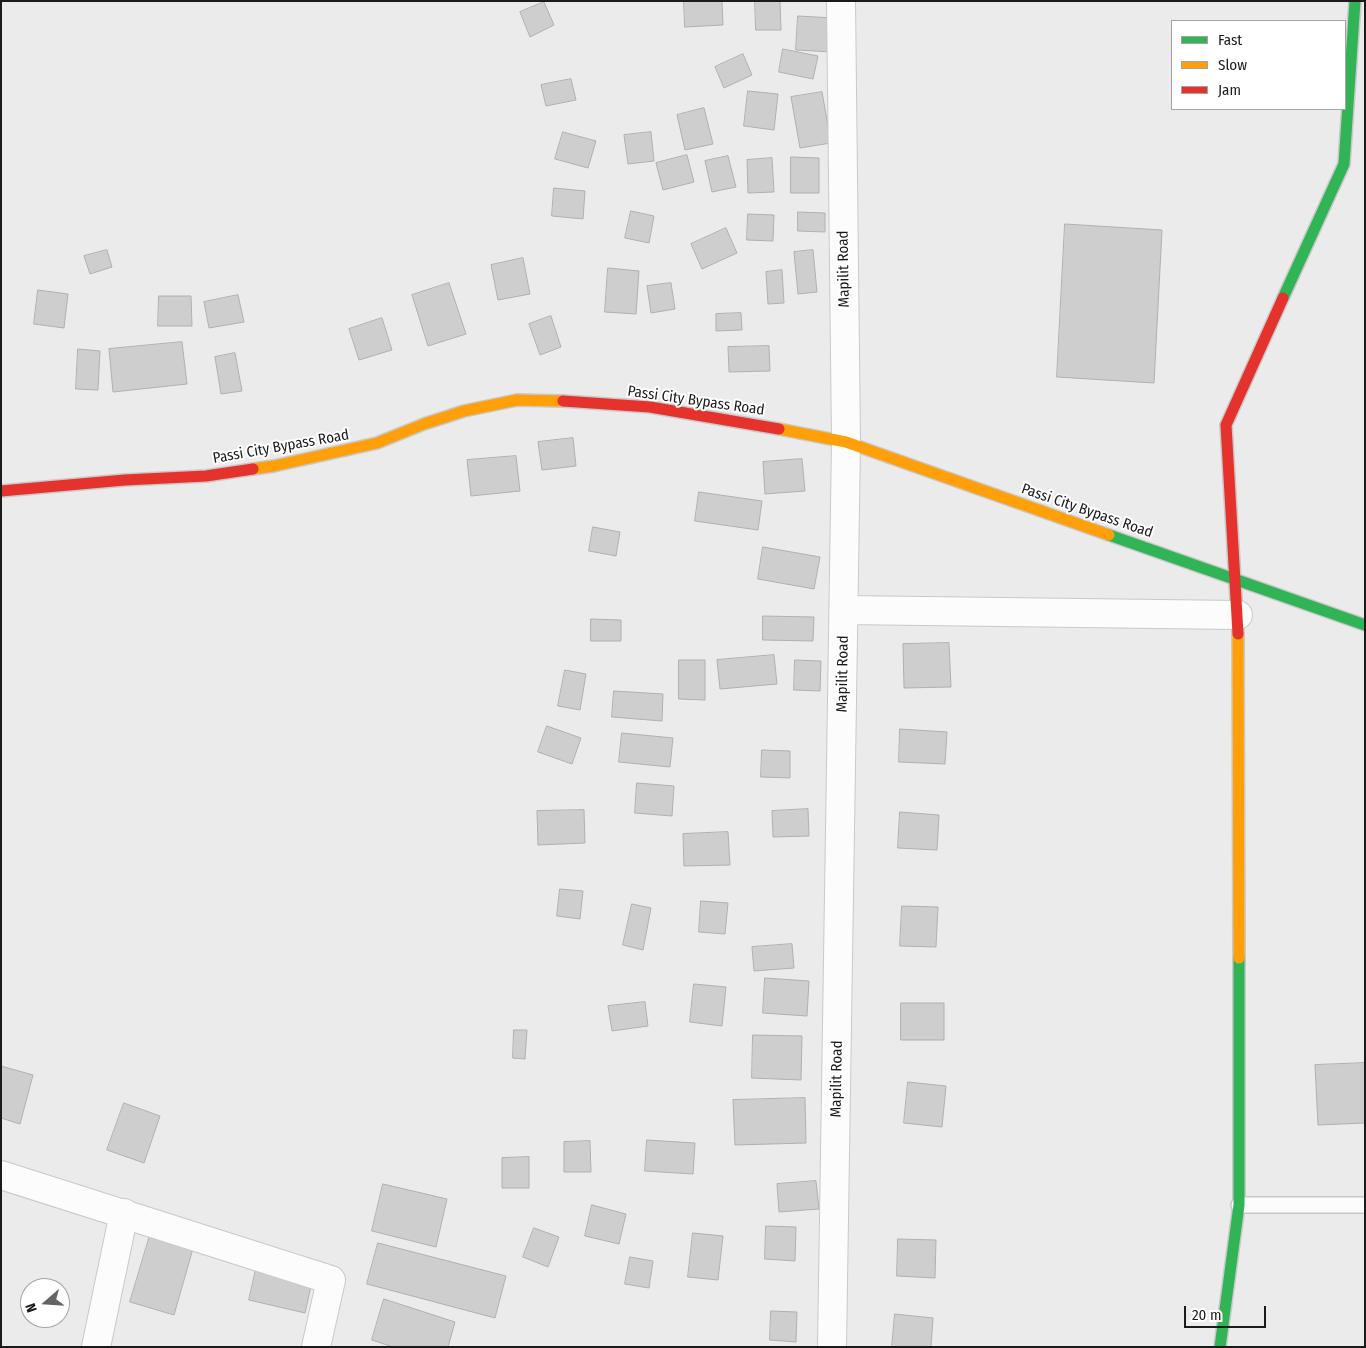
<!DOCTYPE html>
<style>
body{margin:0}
#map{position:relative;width:1366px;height:1348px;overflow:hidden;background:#ebebeb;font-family:"Fira Sans Condensed",sans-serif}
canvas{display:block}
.frame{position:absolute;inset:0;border:2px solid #1b1b1c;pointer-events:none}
.legend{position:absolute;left:1171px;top:20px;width:175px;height:90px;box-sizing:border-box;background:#fff;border:1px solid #a4a4a4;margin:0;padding:6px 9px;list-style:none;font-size:15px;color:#1b1b1c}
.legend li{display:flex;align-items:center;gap:10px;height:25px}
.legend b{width:25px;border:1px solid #a4a4a4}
.north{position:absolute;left:20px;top:1278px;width:50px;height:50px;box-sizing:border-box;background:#fff;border:1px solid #a4a4a4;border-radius:50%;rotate:251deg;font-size:14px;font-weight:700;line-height:20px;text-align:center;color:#1b1b1c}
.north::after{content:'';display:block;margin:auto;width:18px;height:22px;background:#646464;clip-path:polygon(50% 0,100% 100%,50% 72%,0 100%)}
.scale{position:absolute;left:1184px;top:1306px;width:82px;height:22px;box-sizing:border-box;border:2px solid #1b1b1c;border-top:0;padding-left:6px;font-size:15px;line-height:18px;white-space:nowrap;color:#1b1b1c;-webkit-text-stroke:4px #fff;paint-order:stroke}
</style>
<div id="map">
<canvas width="1366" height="1348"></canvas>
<div class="frame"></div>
<ul class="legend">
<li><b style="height:6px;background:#30b455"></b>Fast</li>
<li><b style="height:6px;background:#ff9f0a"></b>Slow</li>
<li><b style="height:6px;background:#e5322d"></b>Jam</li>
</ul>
<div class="north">N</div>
<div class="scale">20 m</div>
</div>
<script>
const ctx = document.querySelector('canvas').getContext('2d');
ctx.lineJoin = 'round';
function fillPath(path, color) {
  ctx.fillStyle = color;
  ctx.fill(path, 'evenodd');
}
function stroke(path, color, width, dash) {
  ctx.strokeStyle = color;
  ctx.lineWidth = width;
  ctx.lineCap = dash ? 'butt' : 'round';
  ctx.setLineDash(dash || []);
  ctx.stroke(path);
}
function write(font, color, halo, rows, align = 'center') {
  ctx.font = font + ' "Fira Sans Condensed",sans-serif';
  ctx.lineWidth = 4;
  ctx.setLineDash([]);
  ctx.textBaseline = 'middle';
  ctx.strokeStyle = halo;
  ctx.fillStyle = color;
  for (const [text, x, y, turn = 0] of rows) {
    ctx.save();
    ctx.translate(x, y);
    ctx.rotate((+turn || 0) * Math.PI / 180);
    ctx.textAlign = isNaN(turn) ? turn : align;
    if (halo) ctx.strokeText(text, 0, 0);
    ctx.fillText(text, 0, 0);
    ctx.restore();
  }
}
const building = new Path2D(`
 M 684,1 L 722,1 L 723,25 L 685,27 Z
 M 755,1 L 780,1 L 781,30 L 756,30 Z
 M 544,2 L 554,25 L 530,37 L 520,12 Z
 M 798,16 L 834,18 L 832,52 L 796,50 Z
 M 783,49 L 818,56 L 813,79 L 779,72 Z
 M 743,54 L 752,75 L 724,88 L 715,67 Z
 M 571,79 L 576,100 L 546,106 L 541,85 Z
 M 748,91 L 778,94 L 774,130 L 744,126 Z
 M 822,92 L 831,143 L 800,148 L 791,97 Z
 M 704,108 L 713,144 L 685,150 L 677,115 Z
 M 563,132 L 596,141 L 588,168 L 555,159 Z
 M 651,132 L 654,161 L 628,164 L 624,135 Z
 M 687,155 L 694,182 L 663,190 L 656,163 Z
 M 728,156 L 736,187 L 712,192 L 705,161 Z
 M 791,157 L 819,158 L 819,193 L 791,193 Z
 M 772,158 L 774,192 L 748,193 L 747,160 Z
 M 554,188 L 585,191 L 583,219 L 552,216 Z
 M 631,211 L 654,216 L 649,243 L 625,238 Z
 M 798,212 L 825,213 L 825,232 L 798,231 Z
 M 748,214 L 774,215 L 773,241 L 747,240 Z
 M 1065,224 L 1162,230 L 1154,383 L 1057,377 Z
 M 726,228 L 737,253 L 702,269 L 691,244 Z
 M 107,250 L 112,267 L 90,274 L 84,256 Z
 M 813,250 L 817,292 L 798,294 L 794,252 Z
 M 523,258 L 530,294 L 498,300 L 491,265 Z
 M 608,268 L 639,271 L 636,314 L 605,312 Z
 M 782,270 L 784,303 L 768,304 L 766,272 Z
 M 449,283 L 466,334 L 428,346 L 412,295 Z
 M 671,283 L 675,309 L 651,313 L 647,286 Z
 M 38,290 L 68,294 L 64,328 L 34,324 Z
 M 238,295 L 244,322 L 209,328 L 204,302 Z
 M 159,296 L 191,296 L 192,326 L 158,326 Z
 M 741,313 L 742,330 L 716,331 L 716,314 Z
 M 551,316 L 561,347 L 540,355 L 529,324 Z
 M 382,318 L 392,350 L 359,360 L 349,329 Z
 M 182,342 L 187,384 L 113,392 L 109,349 Z
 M 769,346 L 770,371 L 729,372 L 728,347 Z
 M 78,349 L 100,351 L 98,390 L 76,389 Z
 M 235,353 L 242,391 L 221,394 L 215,357 Z
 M 573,438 L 576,466 L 542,470 L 538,442 Z
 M 516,456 L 520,491 L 471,496 L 467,460 Z
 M 802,459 L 805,491 L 765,494 L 763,462 Z
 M 699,492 L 762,501 L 758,530 L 695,521 Z
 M 593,527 L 620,532 L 616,556 L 589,551 Z
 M 763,547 L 820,557 L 814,589 L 758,579 Z
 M 763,616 L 814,617 L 813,641 L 763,640 Z
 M 591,619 L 621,620 L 621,641 L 591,641 Z
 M 949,643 L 951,687 L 904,688 L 903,644 Z
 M 774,655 L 777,684 L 720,689 L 717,660 Z
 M 679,660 L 705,660 L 705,700 L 679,699 Z
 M 795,660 L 821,661 L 820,691 L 794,690 Z
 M 565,670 L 586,674 L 580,710 L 558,706 Z
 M 614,691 L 663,694 L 662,721 L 612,717 Z
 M 547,726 L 581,738 L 572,764 L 538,752 Z
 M 900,729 L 947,732 L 945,764 L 899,762 Z
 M 622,733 L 673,738 L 670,767 L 619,762 Z
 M 762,750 L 790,751 L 790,778 L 761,777 Z
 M 637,783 L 674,786 L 672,816 L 635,813 Z
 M 808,809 L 809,836 L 773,837 L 772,811 Z
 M 584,810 L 585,843 L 538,845 L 537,811 Z
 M 900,812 L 939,815 L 937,850 L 898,848 Z
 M 728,832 L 730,865 L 684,866 L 683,834 Z
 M 560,889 L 583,891 L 580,919 L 557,916 Z
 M 701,901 L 728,903 L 725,934 L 699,932 Z
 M 632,904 L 651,908 L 643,950 L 623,945 Z
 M 902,906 L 938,907 L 936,947 L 900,946 Z
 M 792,944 L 794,968 L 754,971 L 752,947 Z
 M 765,978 L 809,981 L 807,1016 L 763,1013 Z
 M 694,984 L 726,987 L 722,1026 L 690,1022 Z
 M 645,1002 L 648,1026 L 612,1031 L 608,1006 Z
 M 901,1003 L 944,1003 L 944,1040 L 901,1040 Z
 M 514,1030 L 527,1030 L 525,1059 L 513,1058 Z
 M 753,1035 L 802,1036 L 801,1080 L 752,1078 Z
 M 1365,1063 L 1365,1123 L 1318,1125 L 1315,1065 Z
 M 1,1066 L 33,1075 L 20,1124 L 1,1118 Z
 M 908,1082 L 946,1086 L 942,1127 L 904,1123 Z
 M 805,1098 L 806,1143 L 735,1145 L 733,1100 Z
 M 124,1103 L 160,1116 L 144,1163 L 107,1150 Z
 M 647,1140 L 695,1143 L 693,1174 L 645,1171 Z
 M 590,1141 L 591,1172 L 564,1172 L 564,1142 Z
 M 529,1157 L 529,1188 L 502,1188 L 502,1158 Z
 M 816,1181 L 819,1209 L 779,1212 L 777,1184 Z
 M 383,1184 L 447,1199 L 436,1247 L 372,1231 Z
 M 592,1205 L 626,1214 L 619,1244 L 585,1236 Z
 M 766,1226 L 796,1227 L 795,1261 L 765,1259 Z
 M 534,1228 L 559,1237 L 548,1267 L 523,1257 Z
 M 151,1232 L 194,1245 L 174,1315 L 130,1302 Z
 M 693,1233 L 723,1236 L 718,1280 L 688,1277 Z
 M 898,1239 L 936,1240 L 935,1278 L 897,1276 Z
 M 378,1243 L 506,1276 L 495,1318 L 367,1284 Z
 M 630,1257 L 653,1261 L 649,1288 L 625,1284 Z
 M 257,1265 L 313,1277 L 305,1313 L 249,1300 Z
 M 384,1299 L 455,1322 L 448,1347 L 393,1347 L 372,1340 Z
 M 771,1311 L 797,1312 L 796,1342 L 770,1340 Z
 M 895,1314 L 933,1318 L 931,1347 L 892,1347 Z`);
const lane = new Path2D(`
 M 1239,1205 L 1365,1205`);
const street = new Path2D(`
 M 844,610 L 1238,615
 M 1,1175 L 331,1280 L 316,1347
 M 96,1347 L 124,1213
 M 832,1347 L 846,442 L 841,1`);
const fast = new Path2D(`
 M 1283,298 L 1344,164 L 1355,1
 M 1109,535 L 1365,625
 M 1220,1347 L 1239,1205 L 1239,958`);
const slow = new Path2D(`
 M 779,429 L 846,442 L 1109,535
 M 253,469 L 274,466 L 377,443 L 424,424 L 464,411 L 517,400 L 563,401
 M 1238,634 L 1239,958`);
const jam = new Path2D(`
 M 563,401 L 650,407 L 779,429
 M 1,491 L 125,480 L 206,476 L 253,469
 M 1238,634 L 1226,425 L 1283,298`);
const streetNames = [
 ["Mapilit Road",844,269,-91],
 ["Passi City Bypass Road",696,401,8],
 ["Passi City Bypass Road",281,447,-10],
 ["Passi City Bypass Road",1087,511,19],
 ["Mapilit Road",843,674,-89],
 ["Mapilit Road",837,1079,-89]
];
fillPath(building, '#cfcecf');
stroke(building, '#b0b0b0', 1);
stroke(lane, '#c9c9ca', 18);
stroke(street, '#c9c9ca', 30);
stroke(fast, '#c9c9ca', 14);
stroke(slow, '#c9c9ca', 14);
stroke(jam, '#c9c9ca', 14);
stroke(lane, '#fcfcfc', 15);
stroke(street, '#fcfcfc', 28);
stroke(fast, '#30b455', 11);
stroke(slow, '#ff9f0a', 11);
stroke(jam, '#e5322d', 11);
write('15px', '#1b1b1c', '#fff', streetNames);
</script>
